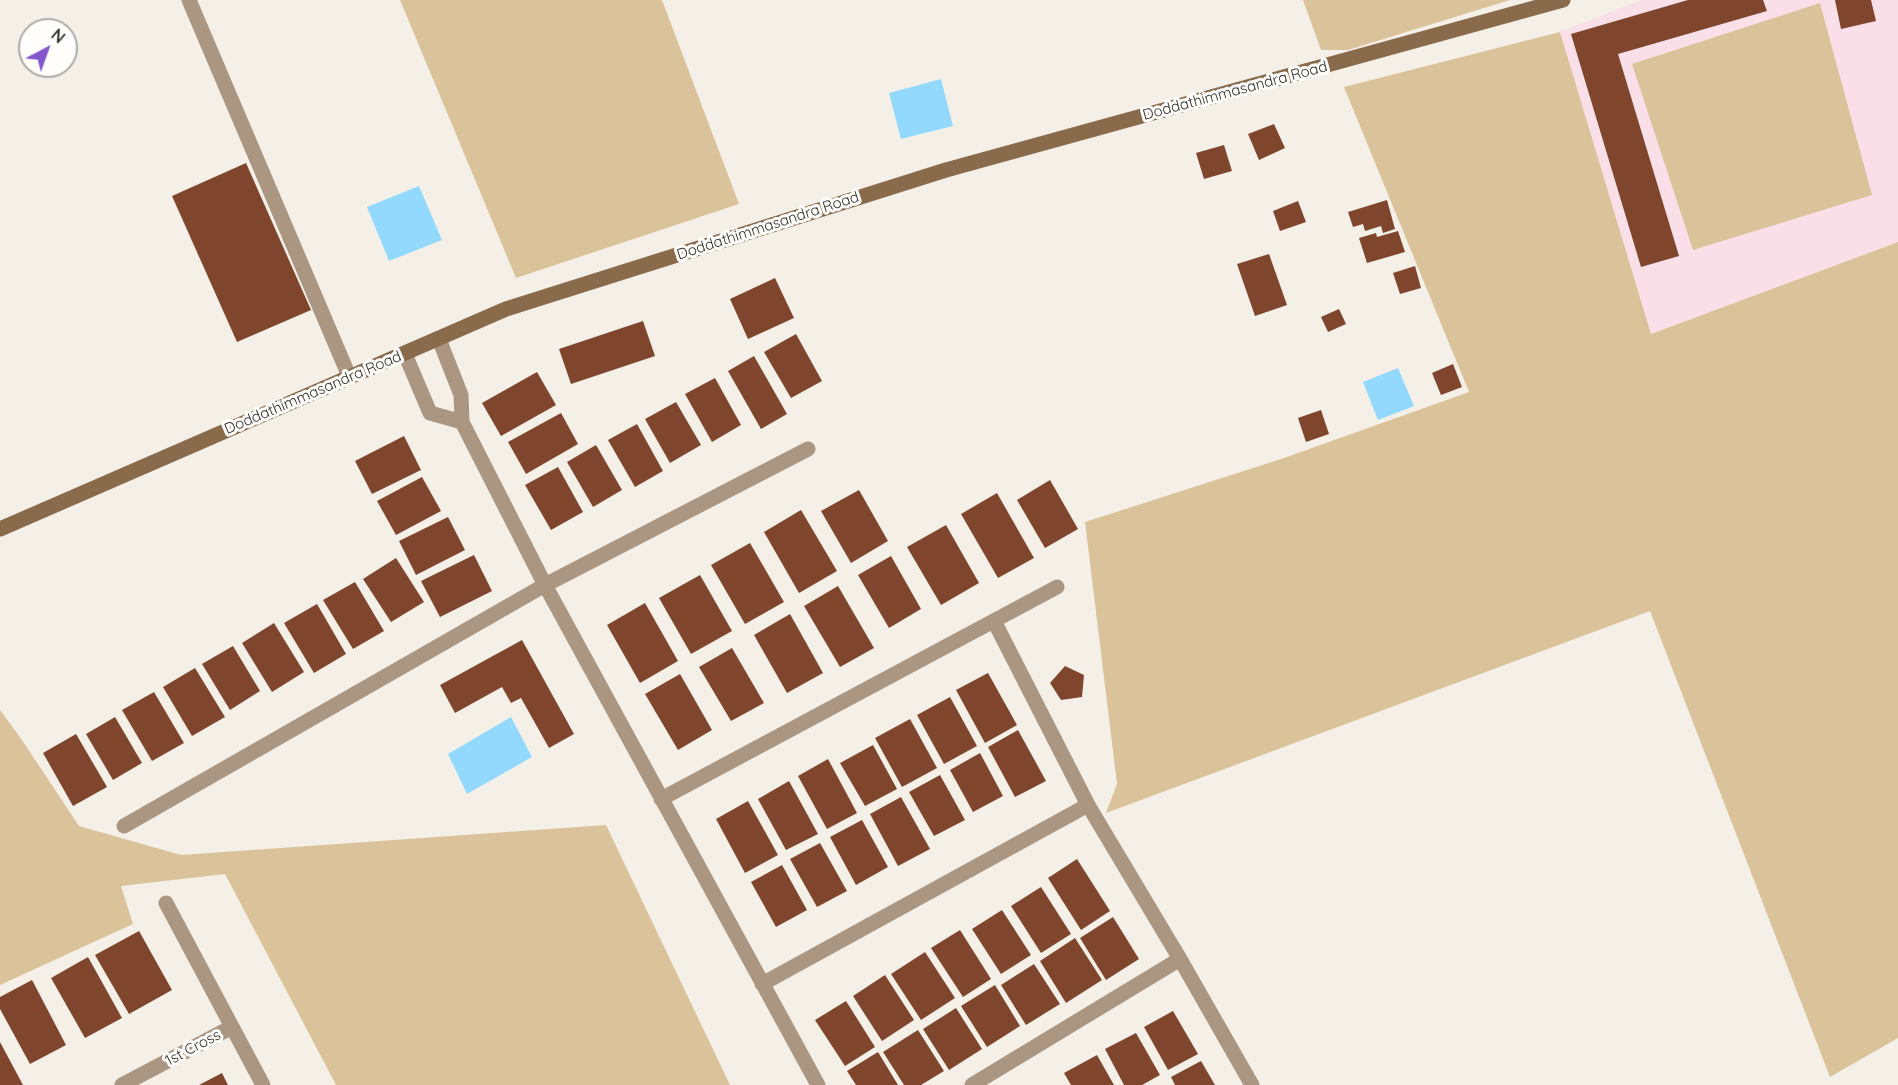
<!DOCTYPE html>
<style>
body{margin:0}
#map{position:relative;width:1898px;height:1085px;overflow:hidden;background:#f5f0e7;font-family:Quicksand,sans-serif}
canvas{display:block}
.north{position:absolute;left:18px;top:18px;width:60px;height:60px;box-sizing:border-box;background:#fffefc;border:2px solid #adaba8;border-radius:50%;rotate:41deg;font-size:16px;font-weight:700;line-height:24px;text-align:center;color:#312f2b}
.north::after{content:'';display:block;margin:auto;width:21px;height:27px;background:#8356cf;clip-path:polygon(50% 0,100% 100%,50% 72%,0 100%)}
</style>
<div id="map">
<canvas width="1898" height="1085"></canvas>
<div class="north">N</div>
</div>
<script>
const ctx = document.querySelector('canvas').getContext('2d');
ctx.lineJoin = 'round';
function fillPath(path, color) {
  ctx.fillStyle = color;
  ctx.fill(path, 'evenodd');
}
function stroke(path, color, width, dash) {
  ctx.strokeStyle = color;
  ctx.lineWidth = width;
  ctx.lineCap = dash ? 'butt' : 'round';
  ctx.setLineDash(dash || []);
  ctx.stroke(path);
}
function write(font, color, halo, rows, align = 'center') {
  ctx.font = font + ' Quicksand,sans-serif';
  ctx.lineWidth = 6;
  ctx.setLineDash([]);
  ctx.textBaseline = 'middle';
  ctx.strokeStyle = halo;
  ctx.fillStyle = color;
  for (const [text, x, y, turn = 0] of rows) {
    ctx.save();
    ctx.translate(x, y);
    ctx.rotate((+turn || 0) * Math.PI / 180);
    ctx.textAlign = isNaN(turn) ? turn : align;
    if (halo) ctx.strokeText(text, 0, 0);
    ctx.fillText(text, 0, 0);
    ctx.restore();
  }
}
const education = new Path2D(`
 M 1641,0 L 1898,0 L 1898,242 L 1651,334 L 1560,32 Z`);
const green = new Path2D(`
 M 400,0 L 662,0 L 739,204 L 516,278 Z
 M 1303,0 L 1510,0 L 1348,50 L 1321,50 Z
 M 1820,3 L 1872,195 L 1693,250 L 1632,64 Z
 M 1560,32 L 1651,334 L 1898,242 L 1898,1038 L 1830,1077 L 1650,611 L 1106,813 L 1117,784 L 1085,522 L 1284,458 L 1469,392 L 1344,87 Z
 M 0,710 L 22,740 L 79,826 L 181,855 L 606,825 L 730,1085 L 336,1085 L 225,874 L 121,886 L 133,924 L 0,985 Z`);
const water = new Path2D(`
 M 941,79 L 953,126 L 901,139 L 889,93 Z
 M 419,186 L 442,240 L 389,261 L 367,207 Z
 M 1398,368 L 1414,406 L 1378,420 L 1363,382 Z
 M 511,717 L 532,757 L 467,794 L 448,754 Z`);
const building = new Path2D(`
 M 1688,0 L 1763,0 L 1767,11 L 1618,54 L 1679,256 L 1641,267 L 1571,34 Z
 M 1835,0 L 1871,0 L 1876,21 L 1841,29 Z
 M 1274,124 L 1285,148 L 1259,160 L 1248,134 Z
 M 1224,145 L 1232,171 L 1204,179 L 1196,153 Z
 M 246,163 L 311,310 L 237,342 L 172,196 Z
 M 1387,200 L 1395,229 L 1383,233 L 1381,226 L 1365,231 L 1363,224 L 1353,227 L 1348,212 Z
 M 1298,201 L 1306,222 L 1280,231 L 1273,211 Z
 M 1398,231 L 1405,252 L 1367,263 L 1359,238 L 1376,233 L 1377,237 Z
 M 1269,254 L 1287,305 L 1255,316 L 1237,264 Z
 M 1415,266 L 1421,288 L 1400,294 L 1393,273 Z
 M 775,278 L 794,318 L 748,339 L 730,299 Z
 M 1339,309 L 1346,324 L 1328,332 L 1321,317 Z
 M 643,321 L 655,356 L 571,384 L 559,349 Z
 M 796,334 L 822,381 L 791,398 L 764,352 Z
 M 754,356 L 787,414 L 761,429 L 728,371 Z
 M 1453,364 L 1462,387 L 1441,395 L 1432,373 Z
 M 537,372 L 556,405 L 501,436 L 482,403 Z
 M 715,378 L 741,425 L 712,442 L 685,394 Z
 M 676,402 L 701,445 L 670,463 L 645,419 Z
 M 1321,410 L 1329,434 L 1306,442 L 1298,418 Z
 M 561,413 L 578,444 L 526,474 L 508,442 Z
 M 637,424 L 663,471 L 635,487 L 608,440 Z
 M 404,436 L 421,470 L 372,494 L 355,461 Z
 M 596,445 L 622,490 L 593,507 L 567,462 Z
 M 558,467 L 583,512 L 551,530 L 525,485 Z
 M 422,477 L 441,511 L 396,535 L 377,501 Z
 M 1050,480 L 1078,529 L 1045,548 L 1017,500 Z
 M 859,490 L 888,541 L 851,563 L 821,511 Z
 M 997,493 L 1034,558 L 998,578 L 961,514 Z
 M 801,510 L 837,571 L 799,593 L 764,532 Z
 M 448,517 L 465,550 L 416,575 L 399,541 Z
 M 946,525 L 979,583 L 941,605 L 907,547 Z
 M 750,543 L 784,602 L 745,624 L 711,565 Z
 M 474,555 L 492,591 L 440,617 L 421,581 Z
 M 891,556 L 921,609 L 889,628 L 858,575 Z
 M 396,558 L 424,602 L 391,622 L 363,579 Z
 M 700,575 L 732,631 L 691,654 L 659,598 Z
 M 355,582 L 384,631 L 353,649 L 323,600 Z
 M 838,586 L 874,648 L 840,667 L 804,606 Z
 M 645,603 L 678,661 L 640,683 L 607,625 Z
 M 317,604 L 346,654 L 314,673 L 284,623 Z
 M 790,614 L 823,673 L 787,693 L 754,635 Z
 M 274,623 L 304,672 L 272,692 L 242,643 Z
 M 522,640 L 574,734 L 549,748 L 521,698 L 511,703 L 502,687 L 455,713 L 440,685 Z
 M 233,646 L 260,691 L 230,710 L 202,664 Z
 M 732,648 L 764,703 L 731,721 L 699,667 Z
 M 1065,666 L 1084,675 L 1082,697 L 1061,700 L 1050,683 Z
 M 195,668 L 225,717 L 192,736 L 163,687 Z
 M 988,673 L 1017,725 L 985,743 L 956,690 Z
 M 680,674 L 712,730 L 678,750 L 645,694 Z
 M 154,692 L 184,743 L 152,761 L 122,710 Z
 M 950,697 L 977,746 L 944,764 L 917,715 Z
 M 115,717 L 142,763 L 113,780 L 86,734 Z
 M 910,719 L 937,768 L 902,787 L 875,738 Z
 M 1018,730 L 1046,781 L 1015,797 L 988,747 Z
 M 76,734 L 107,787 L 73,806 L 43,753 Z
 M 873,745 L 897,789 L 865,806 L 840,763 Z
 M 980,753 L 1003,796 L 973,812 L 950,770 Z
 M 828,759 L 857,813 L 827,829 L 798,776 Z
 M 940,775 L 965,820 L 934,836 L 909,792 Z
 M 789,781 L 818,834 L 786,850 L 758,799 Z
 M 901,797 L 930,849 L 898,866 L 870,814 Z
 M 748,801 L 778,855 L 745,873 L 716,819 Z
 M 862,820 L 888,867 L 856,885 L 830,837 Z
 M 820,843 L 847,891 L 817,907 L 790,859 Z
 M 1077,859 L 1110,911 L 1081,930 L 1048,878 Z
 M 782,865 L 807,910 L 776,927 L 751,882 Z
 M 1041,887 L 1071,934 L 1041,953 L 1011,906 Z
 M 1002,910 L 1031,955 L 1001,974 L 972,929 Z
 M 1113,917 L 1139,959 L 1106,980 L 1080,938 Z
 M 960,930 L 991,979 L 963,997 L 931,948 Z
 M 139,931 L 172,990 L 129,1014 L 95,955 Z
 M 1075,938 L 1102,980 L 1066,1003 L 1040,961 Z
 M 925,952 L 955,998 L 921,1020 L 891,974 Z
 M 88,957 L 122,1018 L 85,1038 L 51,978 Z
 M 1034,964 L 1060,1004 L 1026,1025 L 1001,985 Z
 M 885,975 L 914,1020 L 882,1041 L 853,996 Z
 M 32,980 L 66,1045 L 30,1064 L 0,1009 L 0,997 Z
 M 995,985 L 1020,1026 L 987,1047 L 961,1006 Z
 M 846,1001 L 875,1047 L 845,1066 L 815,1020 Z
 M 956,1008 L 982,1049 L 949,1070 L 923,1029 Z
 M 1173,1011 L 1198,1054 L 1168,1070 L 1144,1027 Z
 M 918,1030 L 944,1071 L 921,1085 L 904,1085 L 883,1052 Z
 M 1136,1033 L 1160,1075 L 1142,1085 L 1124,1085 L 1105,1049 Z
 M 0,1042 L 23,1085 L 0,1085 Z
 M 878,1052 L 898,1085 L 856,1085 L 847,1071 Z
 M 1097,1055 L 1114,1085 L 1071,1085 L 1064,1073 Z
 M 1201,1061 L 1215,1085 L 1175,1085 L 1171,1077 Z
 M 222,1073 L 228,1085 L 199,1085 Z`);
const street = new Path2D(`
 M 189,0 L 349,376
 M 439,339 L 461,395 L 462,422 L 545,585 L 818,1085
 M 405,354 L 430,413 L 462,422
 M 994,621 L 1088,805 L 1180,959 L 1252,1085
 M 661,799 L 1057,587
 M 124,826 L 545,585 L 808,449
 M 166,903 L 263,1085
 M 762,984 L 1088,805
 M 122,1085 L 232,1027
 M 972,1085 L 1180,959`);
const secondary = new Path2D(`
 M 0,529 L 506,309 L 946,170 L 1563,0`);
const streetNames = [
 ["Doddathimmasandra Road",1235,91,-15],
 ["Doddathimmasandra Road",768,226,-18],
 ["Doddathimmasandra Road",313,393,-23],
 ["1st Cross",193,1048,-28]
];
fillPath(education, '#f9dfe7');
fillPath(green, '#dac39a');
fillPath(water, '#93d9fd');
fillPath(building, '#7f462d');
stroke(street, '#ab9681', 15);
stroke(secondary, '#896b4c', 15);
write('15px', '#312f2b', '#fffefc', streetNames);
</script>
